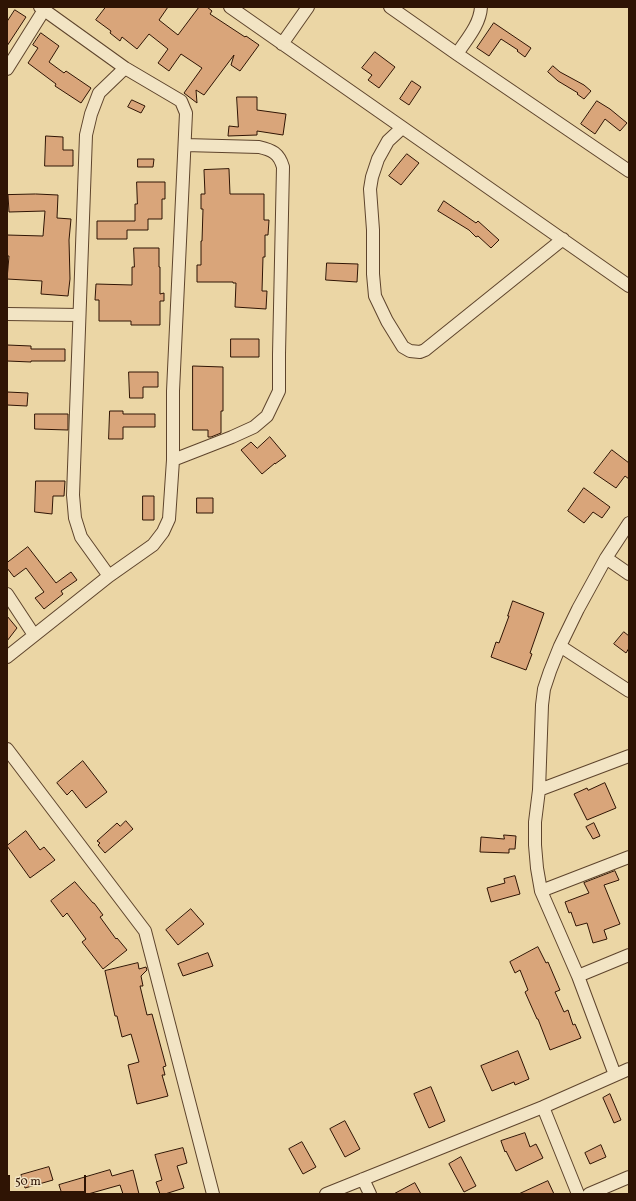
<!DOCTYPE html>
<style>
body{margin:0}
#map{position:relative;width:636px;height:1201px;overflow:hidden;background:#ebd6a5;font-family:Vollkorn,serif}
canvas{display:block}
.frame{position:absolute;inset:0;border:8px solid #2f1404;pointer-events:none}
.scale{position:absolute;left:8px;top:1175px;width:78px;height:18px;box-sizing:border-box;border:2px solid #2f1404;border-top:0;padding-left:5px;font-size:12px;line-height:14px;white-space:nowrap;color:#2f1404;-webkit-text-stroke:3px #f2e4c4;paint-order:stroke}
</style>
<div id="map">
<canvas width="636" height="1201"></canvas>
<div class="frame"></div>
<div class="scale">50 m</div>
</div>
<script>
const ctx = document.querySelector('canvas').getContext('2d');
ctx.lineJoin = 'round';
function fillPath(path, color) {
  ctx.fillStyle = color;
  ctx.fill(path, 'evenodd');
}
function stroke(path, color, width, dash) {
  ctx.strokeStyle = color;
  ctx.lineWidth = width;
  ctx.lineCap = dash ? 'butt' : 'round';
  ctx.setLineDash(dash || []);
  ctx.stroke(path);
}
const building = new Path2D(`
 M 106,7 L 168,7 L 159,20 L 178,35 L 199,7 L 207,7 L 212,11 L 210,14 L 245,37 L 246,36 L 259,45 L 240,71 L 231,65 L 234,55 L 204,95 L 196,90 L 197,103 L 184,93 L 202,68 L 181,54 L 169,71 L 158,63 L 168,49 L 149,34 L 137,49 L 122,37 L 120,41 L 110,33 L 111,31 L 96,20 Z
 M 15,10 L 26,17 L 7,46 L 7,22 Z
 M 494,23 L 531,48 L 525,57 L 517,51 L 518,50 L 501,39 L 489,56 L 477,48 Z
 M 41,33 L 59,46 L 49,62 L 64,73 L 66,71 L 91,88 L 81,103 L 55,86 L 56,84 L 28,63 L 38,48 L 33,45 Z
 M 375,52 L 395,67 L 379,88 L 368,80 L 372,75 L 362,68 Z
 M 553,66 L 560,72 L 584,85 L 591,91 L 584,99 L 577,94 L 578,93 L 558,81 L 548,72 Z
 M 412,81 L 421,87 L 409,105 L 400,99 Z
 M 237,97 L 257,97 L 257,110 L 286,114 L 283,135 L 257,131 L 257,135 L 228,136 L 229,126 L 238,127 Z
 M 132,100 L 145,106 L 141,113 L 128,107 Z
 M 597,101 L 610,109 L 627,123 L 620,131 L 605,119 L 595,134 L 581,124 Z
 M 46,136 L 63,137 L 63,150 L 73,150 L 73,166 L 45,166 Z
 M 407,154 L 419,163 L 401,185 L 389,176 Z
 M 138,159 L 154,159 L 153,167 L 138,167 Z
 M 229,169 L 230,194 L 264,194 L 264,220 L 269,220 L 268,235 L 265,235 L 265,257 L 263,257 L 262,291 L 267,291 L 266,309 L 235,307 L 236,283 L 233,283 L 233,282 L 197,282 L 197,265 L 201,265 L 201,241 L 202,241 L 203,209 L 201,209 L 201,194 L 205,194 L 204,170 Z
 M 137,182 L 165,182 L 165,199 L 162,199 L 162,219 L 148,219 L 148,230 L 127,230 L 127,239 L 97,239 L 97,221 L 135,221 L 135,204 L 137,204 Z
 M 36,194 L 58,195 L 57,218 L 71,219 L 69,240 L 70,279 L 68,296 L 41,294 L 42,281 L 7,279 L 9,256 L 7,256 L 7,235 L 43,236 L 45,211 L 9,212 L 8,195 Z
 M 444,201 L 476,223 L 478,221 L 499,240 L 491,248 L 478,236 L 476,237 L 469,230 L 438,211 Z
 M 134,248 L 159,248 L 159,267 L 160,267 L 160,294 L 164,293 L 164,301 L 160,301 L 160,325 L 131,325 L 131,321 L 99,321 L 99,300 L 95,300 L 96,284 L 132,285 L 132,267 L 134,267 Z
 M 327,263 L 358,264 L 357,282 L 326,280 Z
 M 231,339 L 259,339 L 259,357 L 231,357 Z
 M 7,345 L 31,346 L 31,349 L 65,349 L 65,361 L 31,361 L 31,362 L 7,361 Z
 M 193,366 L 223,367 L 223,411 L 221,411 L 221,433 L 211,437 L 208,437 L 208,430 L 193,430 Z
 M 129,372 L 158,372 L 158,387 L 143,387 L 143,398 L 130,398 Z
 M 7,392 L 28,393 L 27,406 L 7,405 Z
 M 110,411 L 123,411 L 123,414 L 155,414 L 155,427 L 123,427 L 123,439 L 109,439 Z
 M 35,414 L 68,414 L 68,430 L 35,429 Z
 M 270,437 L 286,456 L 275,464 L 275,463 L 262,474 L 241,450 L 251,442 L 257,448 Z
 M 612,450 L 629,463 L 629,479 L 625,476 L 616,488 L 594,473 Z
 M 36,481 L 65,481 L 64,496 L 53,496 L 52,514 L 35,512 Z
 M 584,488 L 610,507 L 602,518 L 593,512 L 584,523 L 568,511 Z
 M 143,496 L 154,496 L 154,520 L 143,520 Z
 M 197,498 L 213,498 L 213,513 L 197,513 Z
 M 28,547 L 56,583 L 71,572 L 77,580 L 61,591 L 63,594 L 44,609 L 35,598 L 44,592 L 26,568 L 14,577 L 7,568 L 7,563 Z
 M 513,601 L 544,613 L 530,653 L 532,654 L 526,670 L 491,657 L 496,642 L 499,643 L 509,616 L 508,616 Z
 M 7,616 L 17,628 L 7,641 Z
 M 624,632 L 629,636 L 629,648 L 626,653 L 614,644 Z
 M 83,761 L 107,792 L 86,808 L 72,790 L 67,795 L 57,783 Z
 M 605,783 L 616,808 L 587,820 L 574,794 L 587,788 L 588,790 Z
 M 126,821 L 133,829 L 105,853 L 98,845 L 100,843 L 97,841 L 117,823 L 120,826 Z
 M 594,823 L 600,836 L 593,839 L 586,827 Z
 M 26,831 L 40,850 L 44,847 L 55,860 L 30,878 L 7,846 Z
 M 504,835 L 516,836 L 515,849 L 509,849 L 509,853 L 480,852 L 481,837 L 504,839 Z
 M 615,871 L 619,880 L 604,885 L 620,924 L 604,930 L 607,939 L 593,943 L 587,923 L 576,926 L 571,912 L 569,913 L 565,902 L 589,893 L 584,883 Z
 M 515,876 L 520,894 L 491,902 L 487,888 L 505,883 L 504,879 Z
 M 75,882 L 93,903 L 94,903 L 103,915 L 100,917 L 116,939 L 117,938 L 127,950 L 103,969 L 82,942 L 86,939 L 67,913 L 63,917 L 51,901 Z
 M 191,909 L 204,924 L 178,945 L 166,930 Z
 M 538,947 L 546,963 L 548,962 L 560,990 L 555,992 L 564,1012 L 568,1010 L 573,1025 L 575,1024 L 581,1038 L 550,1050 L 538,1019 L 537,1019 L 525,992 L 528,990 L 520,970 L 515,973 L 510,962 Z
 M 208,953 L 213,966 L 183,976 L 178,964 Z
 M 138,963 L 139,969 L 146,967 L 147,970 L 141,976 L 143,986 L 140,986 L 147,1015 L 152,1014 L 166,1066 L 163,1067 L 165,1075 L 162,1075 L 168,1096 L 137,1104 L 128,1065 L 139,1062 L 131,1034 L 122,1037 L 117,1016 L 115,1016 L 105,971 Z
 M 518,1051 L 529,1079 L 515,1085 L 514,1082 L 492,1091 L 481,1066 Z
 M 431,1087 L 445,1121 L 429,1128 L 414,1094 Z
 M 610,1094 L 621,1120 L 614,1123 L 603,1098 Z
 M 345,1121 L 360,1149 L 345,1157 L 330,1129 Z
 M 525,1133 L 530,1147 L 536,1144 L 543,1158 L 516,1171 L 506,1151 L 505,1152 L 501,1141 Z
 M 302,1142 L 316,1167 L 303,1174 L 289,1149 Z
 M 601,1145 L 606,1157 L 590,1164 L 585,1153 Z
 M 183,1148 L 187,1163 L 177,1166 L 184,1188 L 165,1194 L 160,1194 L 156,1182 L 162,1180 L 155,1155 Z
 M 461,1157 L 476,1186 L 464,1192 L 449,1164 Z
 M 49,1167 L 53,1180 L 25,1188 L 21,1175 Z
 M 110,1170 L 112,1176 L 133,1170 L 139,1194 L 123,1194 L 120,1185 L 88,1194 L 62,1194 L 59,1185 Z
 M 548,1181 L 554,1194 L 519,1194 Z
 M 415,1183 L 421,1194 L 394,1194 Z`);
const street = new Path2D(`
 M 230,7 L 629,286
 M 390,7 L 457,54 L 629,171
 M 282,44 L 308,7
 M 457,54 C 466,40 480,25 481,7
 M 7,69 L 44,10
 M 402,128 L 388,141 L 378,159 L 372,177 L 370,189 L 373,230 L 373,274 L 375,296 L 387,321 L 403,347 L 410,351 L 420,352 L 425,350 L 563,239
 M 7,314 L 79,315
 M 173,460 L 232,437 L 254,427 L 267,416 L 279,391 L 279,354 L 283,167 C 279,153 272,150 259,147 L 185,145
 M 606,558 L 629,574
 M 109,576 L 81,537 L 75,518 L 73,495 L 86,135 L 91,114 L 99,93 L 125,68
 M 7,594 L 34,635
 M 560,646 L 629,691
 M 7,657 L 109,576 L 153,545 L 163,532 L 169,519 L 173,460 L 173,391 L 186,113 L 181,101 L 125,68 L 40,7
 M 7,749 L 145,931 L 213,1194
 M 539,790 L 629,756
 M 541,891 L 629,857
 M 578,976 L 629,955
 M 615,1075 L 578,976 L 541,891 L 537,868 L 535,845 L 535,822 L 539,790 L 542,705 L 544,689 L 550,671 L 560,646 L 578,609 L 606,558 L 629,523
 M 543,1107 L 578,1194
 M 363,1179 L 370,1194
 M 326,1194 L 543,1107 L 629,1069
 M 589,1194 L 629,1177`);
fillPath(building, '#d9a57a');
stroke(building, '#2f1404', 1);
stroke(street, '#5e442c', 14);
stroke(street, '#f2e4c4', 12);
</script>
